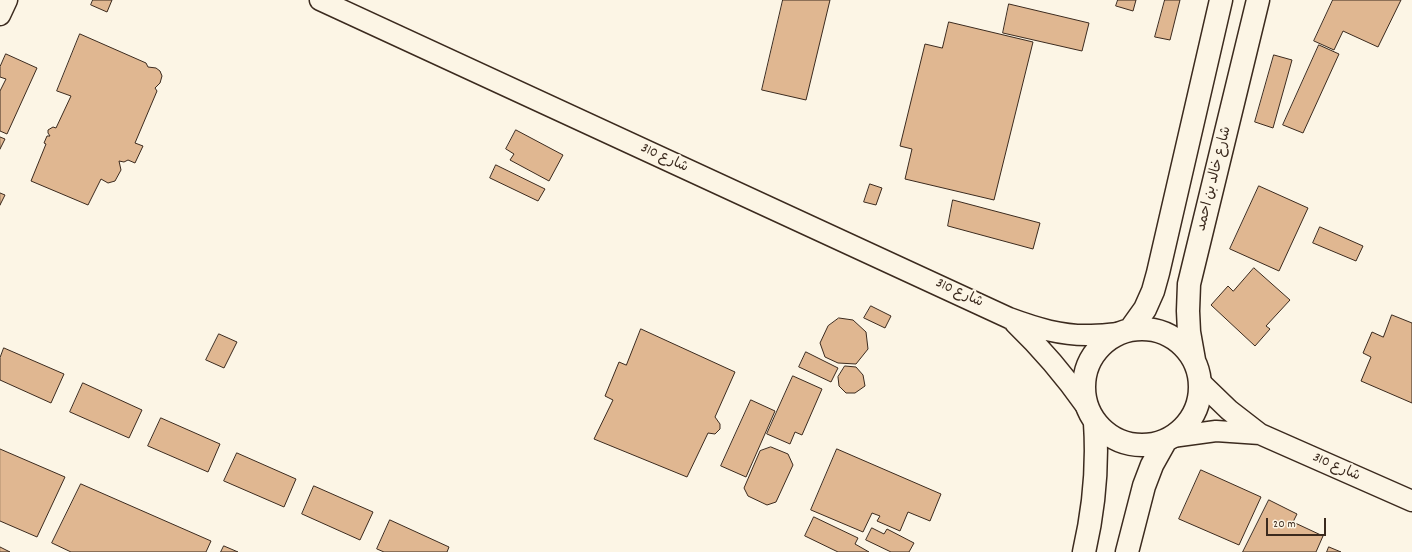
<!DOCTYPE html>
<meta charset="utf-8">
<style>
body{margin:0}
#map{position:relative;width:1412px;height:552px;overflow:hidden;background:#fcf5e5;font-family:Dekko,sans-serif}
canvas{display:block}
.scale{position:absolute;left:1266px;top:518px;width:60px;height:18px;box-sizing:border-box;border:2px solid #3b2a1e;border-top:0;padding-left:5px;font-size:12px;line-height:14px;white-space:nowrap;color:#3b2a1e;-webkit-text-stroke:3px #fcf5e5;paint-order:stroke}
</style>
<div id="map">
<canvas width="1412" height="552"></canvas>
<div class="scale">20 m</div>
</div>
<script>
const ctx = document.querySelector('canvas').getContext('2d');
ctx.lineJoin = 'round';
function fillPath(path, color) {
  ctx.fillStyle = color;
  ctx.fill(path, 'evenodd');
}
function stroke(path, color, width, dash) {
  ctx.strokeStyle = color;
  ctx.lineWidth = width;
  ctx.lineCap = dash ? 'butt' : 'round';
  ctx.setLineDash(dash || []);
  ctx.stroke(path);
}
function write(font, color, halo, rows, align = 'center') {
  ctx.font = font + ' Dekko,"Playpen Sans Arabic",sans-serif';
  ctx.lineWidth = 4;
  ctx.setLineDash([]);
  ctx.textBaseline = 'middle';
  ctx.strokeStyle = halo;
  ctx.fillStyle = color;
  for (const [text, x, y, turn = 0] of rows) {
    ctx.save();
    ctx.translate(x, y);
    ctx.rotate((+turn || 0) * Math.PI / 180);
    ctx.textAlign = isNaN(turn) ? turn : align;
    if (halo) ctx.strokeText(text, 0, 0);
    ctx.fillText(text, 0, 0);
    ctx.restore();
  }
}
const building = new Path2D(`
 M 93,0 L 112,0 L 107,12 L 91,5 Z
 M 783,0 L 830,0 L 806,100 L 762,90 Z
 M 1118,0 L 1136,0 L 1133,11 L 1116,6 Z
 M 1165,0 L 1180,0 L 1170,40 L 1155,37 Z
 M 1333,0 L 1401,0 L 1378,47 L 1343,31 L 1334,50 L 1314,41 Z
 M 1009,4 L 1089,23 L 1082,51 L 1003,33 Z
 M 949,22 L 1033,42 L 994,200 L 905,179 L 912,149 L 900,146 L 925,44 L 942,48 Z
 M 80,34 L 146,63 L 148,67 L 156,68 L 160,71 L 162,76 L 160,83 L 155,88 L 157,91 L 135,143 L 143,146 L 135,163 L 128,160 L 124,162 L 119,161 L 121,170 L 115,181 L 108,183 L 101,179 L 88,205 L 31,181 L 46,144 L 44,143 L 47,136 L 50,136 L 48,133 L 48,130 L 53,127 L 56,128 L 71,96 L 57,91 Z
 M 1319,45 L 1339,54 L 1303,133 L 1283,125 Z
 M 6,54 L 37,68 L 7,134 L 0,131 L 0,91 L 6,79 L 0,77 L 0,67 Z
 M 1274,55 L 1292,60 L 1273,128 L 1255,122 Z
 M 516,130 L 563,155 L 549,181 L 510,160 L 514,154 L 506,149 Z
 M 0,137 L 5,139 L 0,149 Z
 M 496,165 L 545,189 L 538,201 L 490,178 Z
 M 870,184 L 882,188 L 876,205 L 864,202 Z
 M 1259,186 L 1308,208 L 1279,271 L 1230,249 Z
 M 0,193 L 5,195 L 0,205 Z
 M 953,200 L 1040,223 L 1033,249 L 948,226 Z
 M 1320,227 L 1363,246 L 1356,261 L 1313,243 Z
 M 1254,268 L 1290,300 L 1266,326 L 1270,329 L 1255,346 L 1211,305 L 1228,286 L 1233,291 Z
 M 871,306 L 891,316 L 885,328 L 864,318 Z
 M 1392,315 L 1412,323 L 1412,403 L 1361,381 L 1371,357 L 1363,353 L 1372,332 L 1383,337 Z
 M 839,318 L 853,320 L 866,332 L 868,349 L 856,364 L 838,363 L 825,357 L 820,343 L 828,326 Z
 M 641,329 L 735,372 L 715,417 L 720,424 L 720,429 L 715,434 L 708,433 L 687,477 L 594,439 L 613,400 L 605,396 L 619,362 L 626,365 Z
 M 219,334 L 237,342 L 224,368 L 206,360 Z
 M 4,348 L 64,374 L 51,403 L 0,380 L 0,358 Z
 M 806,352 L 838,368 L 831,382 L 799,367 Z
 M 845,366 L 856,367 L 863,375 L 865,386 L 855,393 L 846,393 L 839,386 L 838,377 Z
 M 793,376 L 822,389 L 802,435 L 795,432 L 790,444 L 767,434 Z
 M 83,383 L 142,410 L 129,438 L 70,412 Z
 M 751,400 L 775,411 L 746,477 L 721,466 Z
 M 161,418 L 220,444 L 208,472 L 148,446 Z
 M 771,447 L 788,454 L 793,465 L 776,502 L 767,505 L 748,496 L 744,488 L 760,451 Z
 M 0,449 L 65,477 L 37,537 L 0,521 Z
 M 837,449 L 941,494 L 930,521 L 908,512 L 900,531 L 877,521 L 880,516 L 872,513 L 863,532 L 811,510 Z
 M 237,453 L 296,479 L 284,507 L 224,481 Z
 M 1201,470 L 1261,497 L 1239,545 L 1179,519 Z
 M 81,484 L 211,541 L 206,552 L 71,552 L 52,543 Z
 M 314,486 L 373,512 L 360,540 L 302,514 Z
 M 1269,500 L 1297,514 L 1293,522 L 1323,536 L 1316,552 L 1243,552 Z
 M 814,517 L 858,538 L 855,544 L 869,552 L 838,552 L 805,536 Z
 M 390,520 L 449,547 L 447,552 L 384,552 L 377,549 Z
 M 872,528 L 884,534 L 887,529 L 914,543 L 909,552 L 891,552 L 866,540 Z
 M 224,546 L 238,552 L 221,552 Z
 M 0,547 L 10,552 L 0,552 Z
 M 1329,547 L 1341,552 L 1327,552 Z`);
const minor = new Path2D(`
 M 320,0 L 1009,318 C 1036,328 1062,336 1091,335 C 1101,335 1110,334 1119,333
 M 0,15 L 7,0
 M 1015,323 C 1042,349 1065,376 1086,406
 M 1200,382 L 1229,410 L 1260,434 L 1412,501
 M 1172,437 L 1216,431 L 1260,434`);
const secondary = new Path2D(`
 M1084 387a58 58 0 1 1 116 0a58 58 0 1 1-116 0Z
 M 1130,330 L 1145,309 L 1153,291 L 1158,273 L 1221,0
 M 1194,360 L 1189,332 L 1188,311 L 1189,284 L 1258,0
 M 1084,552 C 1094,509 1098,467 1095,423
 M 1127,552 L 1144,486 L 1152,465 L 1166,440`);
const streetNames = [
 ["شارع 310",664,159,25],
 ["شارع خالد بن احمد",1215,179,-76],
 ["شارع 310",959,294,25],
 ["شارع 310",1336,468,24]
];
fillPath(building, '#e0b791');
stroke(building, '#3b2a1e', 1);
stroke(minor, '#3b2a1e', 23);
stroke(secondary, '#3b2a1e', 25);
stroke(minor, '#fcf5e5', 20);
stroke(secondary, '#fcf5e5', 22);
write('14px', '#3b2a1e', '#fcf5e5', streetNames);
</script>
